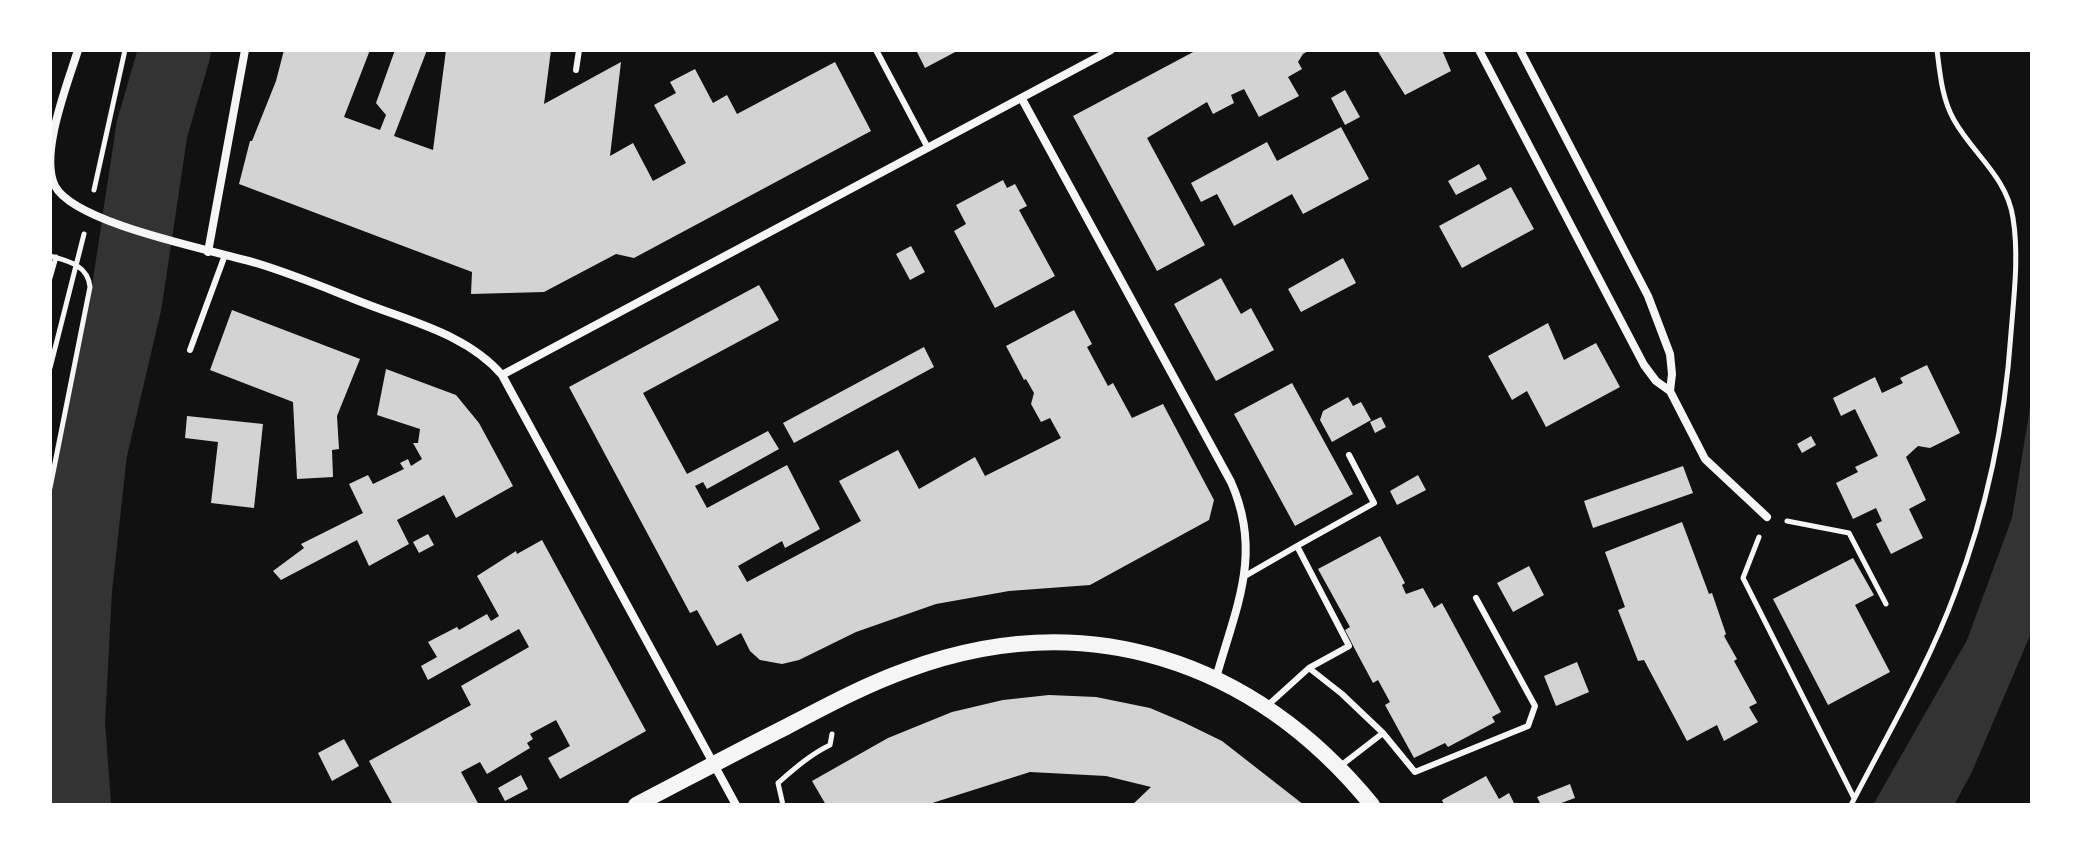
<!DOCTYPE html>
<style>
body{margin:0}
#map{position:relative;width:2082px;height:855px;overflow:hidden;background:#111;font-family:"Nunito Sans",sans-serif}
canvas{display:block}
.frame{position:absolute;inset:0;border:52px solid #fff;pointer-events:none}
</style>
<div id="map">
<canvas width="2082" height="855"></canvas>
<div class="frame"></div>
</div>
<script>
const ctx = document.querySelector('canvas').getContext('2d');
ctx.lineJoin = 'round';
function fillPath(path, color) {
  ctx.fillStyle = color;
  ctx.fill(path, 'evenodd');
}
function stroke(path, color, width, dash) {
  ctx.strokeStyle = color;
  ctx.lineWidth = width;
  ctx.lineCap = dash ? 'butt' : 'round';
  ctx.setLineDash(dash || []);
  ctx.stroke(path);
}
const water = new Path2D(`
 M 2032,395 L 2032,631 L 1971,774 L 1954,805 L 1873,805 L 1967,640 L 2012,518 Z`);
const river = new Path2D(`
 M 75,805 L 69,723 L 76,590 L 91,452 L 126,302 L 152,129 L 175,50`);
const building = new Path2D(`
 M 284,50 L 370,50 L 344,117 L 380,130 L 386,115 L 376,103 L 395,50 L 427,50 L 394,136 L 433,150 L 446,50 L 551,50 L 544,104 L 621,62 L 610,156 L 633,143 L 653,181 L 686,163 L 654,105 L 676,93 L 670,82 L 695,69 L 713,103 L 727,95 L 737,114 L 835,62 L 871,131 L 634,258 L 616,254 L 544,292 L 471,294 L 472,272 L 239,184 L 250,141 L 252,141 L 276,81 Z
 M 916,50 L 959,50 L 925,68 Z
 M 1197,50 L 1310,50 L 1303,54 L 1298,62 L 1302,69 L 1288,77 L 1299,96 L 1259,117 L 1244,89 L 1231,95 L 1234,103 L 1213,114 L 1207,102 L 1147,138 L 1205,245 L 1157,271 L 1073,116 Z
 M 1377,50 L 1442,50 L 1451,71 L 1405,95 Z
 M 1345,90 L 1360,117 L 1345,125 L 1331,98 Z
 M 1341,127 L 1369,179 L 1303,214 L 1292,194 L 1234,226 L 1217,194 L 1201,202 L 1191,183 L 1267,142 L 1277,161 Z
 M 1479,164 L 1487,179 L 1456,195 L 1448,181 Z
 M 1003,180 L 1007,188 L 1015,184 L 1027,206 L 1019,210 L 1055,276 L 995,308 L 954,231 L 966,224 L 956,205 Z
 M 1511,187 L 1534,229 L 1462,268 L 1439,226 Z
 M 911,246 L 925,272 L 910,280 L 896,254 Z
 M 1343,258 L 1356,283 L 1301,312 L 1288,289 Z
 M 1221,278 L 1241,314 L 1251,308 L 1274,350 L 1216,381 L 1174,304 Z
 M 759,285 L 779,320 L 643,393 L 687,474 L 768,431 L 779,449 L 707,489 L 703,482 L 695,486 L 707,508 L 787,465 L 820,529 L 785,548 L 782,541 L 738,566 L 747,582 L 861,521 L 839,481 L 898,450 L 919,489 L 975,457 L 985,476 L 1061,438 L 1050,418 L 1041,422 L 1031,404 L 1034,393 L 1026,379 L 1024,380 L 1006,346 L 1074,310 L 1092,344 L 1087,347 L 1108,386 L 1113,383 L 1132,418 L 1163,404 L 1214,500 L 1209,520 L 1090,585 L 1009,591 L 936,604 L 856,632 L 799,660 L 782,664 L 760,660 L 750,651 L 741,633 L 717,646 L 697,610 L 690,613 L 569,387 Z
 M 232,310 L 360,359 L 337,416 L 339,449 L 332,450 L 333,477 L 297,479 L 293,402 L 210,370 Z
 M 1548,323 L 1564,360 L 1596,343 L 1620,387 L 1546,427 L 1527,391 L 1512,400 L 1488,356 Z
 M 924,347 L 934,367 L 794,443 L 783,423 Z
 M 1927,365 L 1960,433 L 1930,448 L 1918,446 L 1906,457 L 1926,500 L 1909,509 L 1923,538 L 1891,554 L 1876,524 L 1882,521 L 1876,508 L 1853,519 L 1836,483 L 1858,472 L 1855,467 L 1878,456 L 1855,409 L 1841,416 L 1833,398 L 1875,377 L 1882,393 L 1903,383 L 1900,378 Z
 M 386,369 L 456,395 L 479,423 L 513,486 L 456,518 L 444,495 L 397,520 L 409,544 L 369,566 L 357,540 L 281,580 L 273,571 L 304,548 L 301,544 L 363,513 L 349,484 L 368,475 L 373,484 L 404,469 L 400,463 L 408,459 L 411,466 L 422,459 L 413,443 L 418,443 L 420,429 L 377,415 Z
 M 1292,383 L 1353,494 L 1295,526 L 1234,414 Z
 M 1348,397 L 1353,406 L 1361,402 L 1371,420 L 1332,442 L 1320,420 L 1323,411 Z
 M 187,416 L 263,424 L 254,508 L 211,503 L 218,442 L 185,438 Z
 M 1381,417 L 1386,427 L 1375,433 L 1370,422 Z
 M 1811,436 L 1816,445 L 1802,453 L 1797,444 Z
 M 1683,466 L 1693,493 L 1593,528 L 1584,501 Z
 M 1418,475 L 1426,490 L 1397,505 L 1390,491 Z
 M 1682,522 L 1709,594 L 1712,593 L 1726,634 L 1724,636 L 1737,659 L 1734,661 L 1757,703 L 1749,707 L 1758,722 L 1724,741 L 1717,725 L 1687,741 L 1644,660 L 1638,661 L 1618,610 L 1625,607 L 1605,552 Z
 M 428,534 L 434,545 L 419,553 L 413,542 Z
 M 1380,536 L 1405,583 L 1402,585 L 1406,594 L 1423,588 L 1434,608 L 1442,603 L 1501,712 L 1492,717 L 1495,722 L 1448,747 L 1445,743 L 1414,758 L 1385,705 L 1390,702 L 1378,680 L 1373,683 L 1358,655 L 1345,630 L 1350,627 L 1318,569 Z
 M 542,540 L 646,731 L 560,779 L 548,758 L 570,746 L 556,720 L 530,734 L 533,739 L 527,743 L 530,748 L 487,774 L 480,762 L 461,772 L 479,805 L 393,805 L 369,761 L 471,705 L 461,686 L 529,647 L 519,629 L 428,680 L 421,666 L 437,657 L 428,642 L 457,627 L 459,630 L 487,614 L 491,621 L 499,616 L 477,576 L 516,551 L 517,554 Z
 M 1853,558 L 1874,595 L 1855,605 L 1890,672 L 1828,705 L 1773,599 Z
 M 1529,566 L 1544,595 L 1513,612 L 1497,583 Z
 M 1577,662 L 1589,692 L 1556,706 L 1544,676 Z
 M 1049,695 L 1096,697 L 1150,708 L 1183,722 L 1222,741 L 1304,805 L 1132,805 L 1151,787 L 1106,776 L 1030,772 L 926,805 L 826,805 L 812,781 L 888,738 L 952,712 L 1003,700 Z
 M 344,739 L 359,766 L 332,781 L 318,753 Z
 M 521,775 L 528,789 L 505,801 L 498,788 Z
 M 1486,776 L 1499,799 L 1509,793 L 1515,805 L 1444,805 L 1442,800 Z
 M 1570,784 L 1575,798 L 1556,805 L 1541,805 L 1537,797 Z`);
const path = new Path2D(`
 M 94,190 L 125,50
 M 50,256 C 68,261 88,265 90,287 L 50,488
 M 50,278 L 56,257
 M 50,368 L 84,234
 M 1787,521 L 1849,533 L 1886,604
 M 1759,537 L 1743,578 L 1854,798
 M 783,805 L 778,783 C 794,769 811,754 830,745 L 832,734
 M 1851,805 C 1887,735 1928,666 1955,593 C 1987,509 2005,422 2011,333 C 2014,295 2019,255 2013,218 C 2007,177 1973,154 1954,120 C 1942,99 1940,74 1937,50`);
const service = new Path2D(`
 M 876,50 L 928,148
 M 576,70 L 579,50
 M 190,350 L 225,255
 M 1297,546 L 1374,503 L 1349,455
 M 1245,576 L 1297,546 L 1349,646 L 1309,668 L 1267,706
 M 1309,668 L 1342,694 L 1383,733
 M 1339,767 L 1383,733 L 1415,772 L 1528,726 L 1535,706 L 1476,598`);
const minor = new Path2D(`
 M 78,50 C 68,83 39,154 55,186 C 75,224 213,250 256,263 C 293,274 328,289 364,303 C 412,322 468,335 502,375 L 736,805
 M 1479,50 L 1644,365 L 1656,381 L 1670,391 L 1672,374 L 1670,354 L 1648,296 L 1520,50
 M 1022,99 L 1231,482 C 1263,554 1236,607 1216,678
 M 208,252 L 245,50
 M 502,375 L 1111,50
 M 1670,391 L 1705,459 L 1767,517`);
const secondary = new Path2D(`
 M 636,805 C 686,779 736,752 786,727 C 826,706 865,685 907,670 C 1085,604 1254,660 1372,805`);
fillPath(water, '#333');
stroke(river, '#333', 72);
fillPath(building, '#d3d3d3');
stroke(path, '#f5f5f5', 5);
stroke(service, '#f5f5f5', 6);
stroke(minor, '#f5f5f5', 8);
stroke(secondary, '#f5f5f5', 16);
</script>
